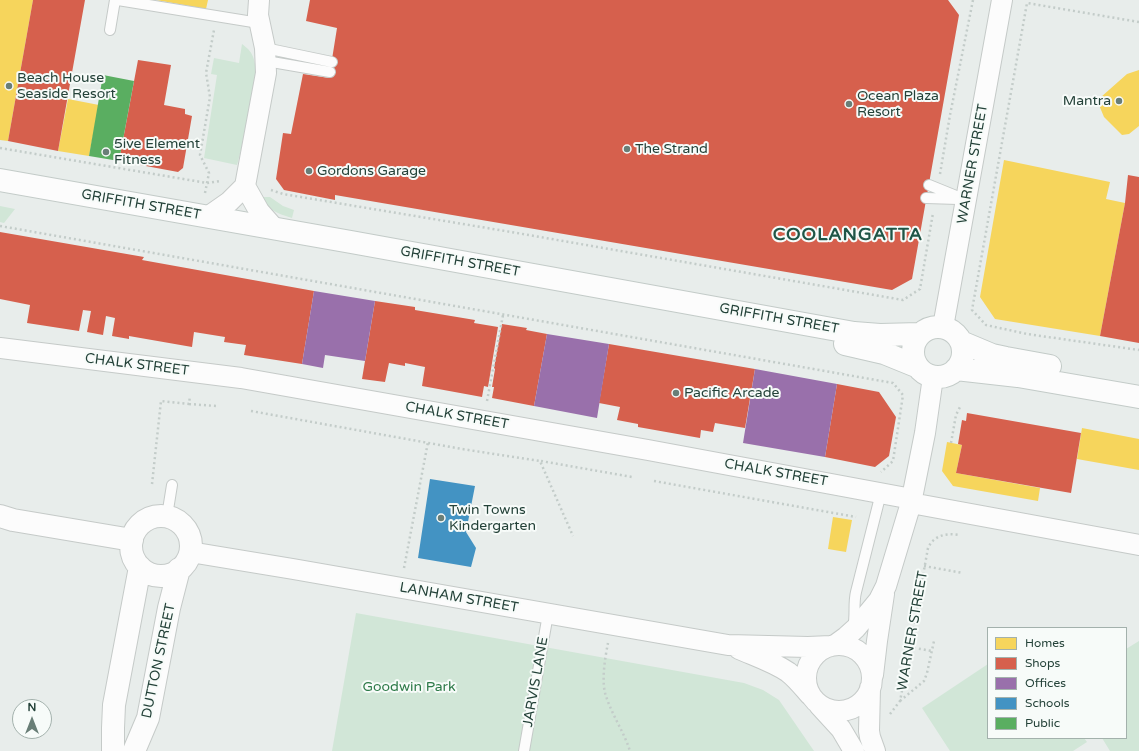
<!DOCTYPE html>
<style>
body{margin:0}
#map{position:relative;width:1139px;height:751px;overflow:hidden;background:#e8edeb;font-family:"Varela Round",sans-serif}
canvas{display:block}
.legend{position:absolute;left:987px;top:627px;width:140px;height:112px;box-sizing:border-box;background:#f7fbf9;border:1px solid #a3b1ac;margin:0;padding:5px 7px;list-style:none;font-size:12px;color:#244239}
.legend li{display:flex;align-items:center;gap:8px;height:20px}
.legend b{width:20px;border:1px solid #a3b1ac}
.north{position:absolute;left:12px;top:699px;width:40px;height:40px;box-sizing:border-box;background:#f7fbf9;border:1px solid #a3b1ac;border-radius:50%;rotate:0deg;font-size:11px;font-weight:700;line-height:16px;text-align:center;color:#244239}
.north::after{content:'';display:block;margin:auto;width:14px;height:18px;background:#697e77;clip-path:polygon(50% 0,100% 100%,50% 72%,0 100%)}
</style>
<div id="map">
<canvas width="1139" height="751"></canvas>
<ul class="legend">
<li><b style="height:11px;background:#f6d55c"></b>Homes</li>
<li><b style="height:11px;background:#d6604d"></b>Shops</li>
<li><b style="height:11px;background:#9970ab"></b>Offices</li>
<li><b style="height:11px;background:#4393c3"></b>Schools</li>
<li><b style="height:11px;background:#5aae61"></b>Public</li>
</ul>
<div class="north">N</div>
</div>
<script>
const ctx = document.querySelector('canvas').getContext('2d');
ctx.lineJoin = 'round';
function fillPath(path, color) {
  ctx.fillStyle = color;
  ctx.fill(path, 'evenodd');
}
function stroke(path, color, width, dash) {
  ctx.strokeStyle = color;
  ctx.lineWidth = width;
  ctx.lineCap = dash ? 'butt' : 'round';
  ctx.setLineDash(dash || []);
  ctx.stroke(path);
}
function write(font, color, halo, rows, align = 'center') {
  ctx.font = font + ' "Varela Round",sans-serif';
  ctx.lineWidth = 4;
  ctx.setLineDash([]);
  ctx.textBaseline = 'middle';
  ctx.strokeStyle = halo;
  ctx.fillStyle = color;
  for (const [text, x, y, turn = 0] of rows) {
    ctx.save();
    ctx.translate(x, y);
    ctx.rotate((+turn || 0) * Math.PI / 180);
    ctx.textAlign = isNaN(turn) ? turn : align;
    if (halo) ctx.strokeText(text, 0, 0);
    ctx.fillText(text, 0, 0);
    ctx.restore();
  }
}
const green = new Path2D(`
 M 242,44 C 253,52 254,57 256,70 L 241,150 L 237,165 L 204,158 L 217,75 L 211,74 L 214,58 L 239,63 Z
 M 263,197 L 270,197 L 283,206 L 294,210 L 292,218 C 280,214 267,211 263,197 Z
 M 0,206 L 15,209 L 4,223 L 0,222 Z
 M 356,613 L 744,683 L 763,690 L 779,700 L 814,751 L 332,751 Z
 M 1139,641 L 1139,751 L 1110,751 L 1102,738 L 1126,738 L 1126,649 Z
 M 988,664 L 988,738 L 1084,738 L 1087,742 L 1073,751 L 950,751 L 922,708 Z`);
const homes = new Path2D(`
 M 0,0 L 33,0 L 8,141 L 0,140 Z
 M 156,0 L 208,0 L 206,9 Z
 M 337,0 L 462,0 L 466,4 L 466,11 L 474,23 L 452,38 L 352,20 Z
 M 847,51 L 880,57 L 891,71 L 895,71 L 902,83 L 893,92 L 898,98 L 895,109 L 916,138 L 916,143 L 897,157 L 866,151 L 794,139 L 782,122 L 783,117 L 811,97 L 813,85 L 822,78 L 815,68 L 827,60 L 831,62 Z
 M 1139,70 L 1139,126 L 1129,134 L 1122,135 L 1104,117 L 1099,105 L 1101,97 L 1127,74 Z
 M 68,99 L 99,105 L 89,156 L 58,151 Z
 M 1004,160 L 1110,182 L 1106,199 L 1125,203 L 1100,336 L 995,319 L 980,297 Z
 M 1082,428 L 1139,439 L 1139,470 L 1077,459 Z
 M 947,442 L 962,445 L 956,473 L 1040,488 L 1038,501 L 953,486 L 942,471 Z
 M 833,517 L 852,520 L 846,552 L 828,549 Z`);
const shops = new Path2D(`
 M 33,0 L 85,0 L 58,151 L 8,141 Z
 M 310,0 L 948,0 L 959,15 L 912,279 L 892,290 L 335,195 L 335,200 L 284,190 L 276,179 L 283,133 L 291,134 L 303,74 L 329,78 L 337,28 L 306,21 Z
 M 138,60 L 171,65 L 164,105 L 185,109 L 185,114 L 192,116 L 183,168 L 178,172 L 119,161 Z
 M 1128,175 L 1139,177 L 1139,343 L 1100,336 L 1125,203 Z
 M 0,232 L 144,257 L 142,260 L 314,291 L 302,364 L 244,355 L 246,345 L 224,342 L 225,337 L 194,332 L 192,347 L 129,336 L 129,339 L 112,336 L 115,318 L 106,316 L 103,335 L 87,332 L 91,311 L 83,310 L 79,331 L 27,323 L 30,305 L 0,299 Z
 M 375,301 L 415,307 L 415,310 L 475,320 L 474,323 L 498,327 L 488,387 L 484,386 L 482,397 L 422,386 L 425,367 L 405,363 L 405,366 L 389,363 L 385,382 L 362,379 Z
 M 502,324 L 527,328 L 526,330 L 547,334 L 534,406 L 492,398 L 494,387 L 492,387 L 495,369 L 494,368 Z
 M 609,344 L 755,369 L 745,428 L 715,423 L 713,432 L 701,430 L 700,438 L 638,427 L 638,424 L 617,420 L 620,407 L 599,403 Z
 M 837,384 L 879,392 L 896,417 L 889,456 L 875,467 L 825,457 Z
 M 967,413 L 1081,433 L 1071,493 L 956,473 L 962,445 L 958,444 L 962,420 L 966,421 Z`);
const offices = new Path2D(`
 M 314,291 L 375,301 L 365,361 L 325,355 L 323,368 L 302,364 Z
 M 547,334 L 609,344 L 597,418 L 534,406 Z
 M 755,369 L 837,384 L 825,457 L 743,443 Z`);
const schools = new Path2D(`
 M 430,479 L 475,486 L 466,532 L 476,548 L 471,567 L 418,558 Z`);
const public = new Path2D(`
 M 103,75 L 134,81 L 119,161 L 89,156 Z`);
const path = new Path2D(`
 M 1139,22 L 1027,3 L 972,310 L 986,325 L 1027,334 L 1139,350
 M 0,148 L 207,183 L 220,181
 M 940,174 L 950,115 L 973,0
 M 271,190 L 283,194 L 517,233 L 903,300 L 920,289 L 933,213
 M 205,193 L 209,173 L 200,155 L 210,97 L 206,73 L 214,30
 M 0,226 L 893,383 L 903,395 L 893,461 L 881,472
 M 487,401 L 503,315
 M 189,404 L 216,406
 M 251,411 L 462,449 L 540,461 L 573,536
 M 951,443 L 956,415 L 960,407
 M 541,461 L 632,477
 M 654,481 L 856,517
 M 152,484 L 161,401 L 189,404 L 190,396
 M 924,566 L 963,573
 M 404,568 L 428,442
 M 608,643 C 605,658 601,682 606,696 C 612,715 624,732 630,751
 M 909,647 L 932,651
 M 900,701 L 924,681 L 927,673 L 934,641
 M 890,714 L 900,701 L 901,696 L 928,548 C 934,535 946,533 959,535`);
const service = new Path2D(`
 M 118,0 L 259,23
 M 110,30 L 115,0
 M 265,48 L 332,62
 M 266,61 L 330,72
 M 929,185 L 966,200
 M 926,198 L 958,199
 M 167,516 L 172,485
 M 853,628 C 856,616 853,604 856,592 L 881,493
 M 524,751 L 548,614`);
const minor = new Path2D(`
 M 245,186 L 259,211 L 274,228
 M 209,216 L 229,202 L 245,186 L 266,73 L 265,48 L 258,15 L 259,0
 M 943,327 L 1002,0
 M 0,348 L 241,378 L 648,450 L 912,499
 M 911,503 L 1139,545
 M 190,552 L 293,569 L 728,645 L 808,647 L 831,646
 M806 678a33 33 0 1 1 66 0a33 33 0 1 1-66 0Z
 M 835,645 L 846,637 L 856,628 L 879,600 L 886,586 L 911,503 L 925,433 L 933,377
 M 739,649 C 755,656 773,662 788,672 C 797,679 803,687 810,695
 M 873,675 L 877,641 L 884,594
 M 870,688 L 869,731 L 870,737 L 875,751
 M 819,705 L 841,729 L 854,751`);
const tertiary = new Path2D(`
 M 0,516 L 13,520 L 132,540
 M131 546a30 30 0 1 1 60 0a30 30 0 1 1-60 0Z
 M 113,751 L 113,728 L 114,705 L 140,567
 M 134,751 L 148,718 L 169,608 L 179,569`);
const secondary = new Path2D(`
 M 0,180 L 351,242 L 854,333 L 880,335 L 920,334
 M913 352a25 25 0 1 1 50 0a25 25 0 1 1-50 0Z
 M 961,342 L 992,355 L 1006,358 L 1050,366
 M 845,344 L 884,353 L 916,366
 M 956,369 L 1018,376 L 1139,397`);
const markers = [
 [9,86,4,"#697e77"],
 [1119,101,4,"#697e77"],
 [849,104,4,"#697e77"],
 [627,149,4,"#697e77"],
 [106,152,4,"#697e77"],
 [309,171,4,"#697e77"],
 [676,393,4,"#697e77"],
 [441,518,4,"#697e77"]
];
const poiNames = [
 ["Beach House",17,78],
 ["Seaside Resort",17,94],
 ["Ocean Plaza",857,96],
 ["Resort",857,112],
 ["Mantra",1111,101,"right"],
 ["5ive Element",114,144],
 ["Fitness",114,160],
 ["The Strand",635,149],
 ["Gordons Garage",317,171],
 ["Pacific Arcade",684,393],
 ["Twin Towns",449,510],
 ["Kindergarten",449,526]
];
const streetNames = [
 ["WARNER STREET",973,164,-80],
 ["GRIFFITH STREET",141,205,10],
 ["GRIFFITH STREET",460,262,10],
 ["GRIFFITH STREET",779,319,10],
 ["CHALK STREET",137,365,7],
 ["CHALK STREET",457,416,10],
 ["CHALK STREET",776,473,10],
 ["LANHAM STREET",459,598,10],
 ["WARNER STREET",913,631,-80],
 ["DUTTON STREET",159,661,-78],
 ["JARVIS LANE",536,682,-80]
];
const parkNames = [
 ["Goodwin Park",409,687]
];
const districtNames = [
 ["COOLANGATTA",848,235]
];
fillPath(green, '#d1e6d7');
fillPath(homes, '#f6d55c');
fillPath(shops, '#d6604d');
fillPath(offices, '#9970ab');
fillPath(schools, '#4393c3');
fillPath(public, '#5aae61');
stroke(service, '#c5cac8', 12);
stroke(minor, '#c5cac8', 22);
stroke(tertiary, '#c5cac8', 24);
stroke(secondary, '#c3cbc8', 24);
stroke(path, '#c3ccc9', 2.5, [2, 3]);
stroke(service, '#fcfcfc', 10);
stroke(minor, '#fcfcfc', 20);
stroke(tertiary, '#fcfcfc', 22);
stroke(secondary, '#fcfcfc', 22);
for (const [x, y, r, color] of markers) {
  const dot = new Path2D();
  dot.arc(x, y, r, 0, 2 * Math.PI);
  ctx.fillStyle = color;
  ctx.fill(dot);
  stroke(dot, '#f7fbf9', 1.5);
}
write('14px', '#244239', '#f7fbf9', poiNames, 'left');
write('14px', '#244239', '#f7fbf9', streetNames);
write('14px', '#2d7a48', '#f7fbf9', parkNames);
ctx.letterSpacing = '1px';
write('bold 18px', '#1f5546', '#f7fbf9', districtNames);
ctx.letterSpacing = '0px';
</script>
